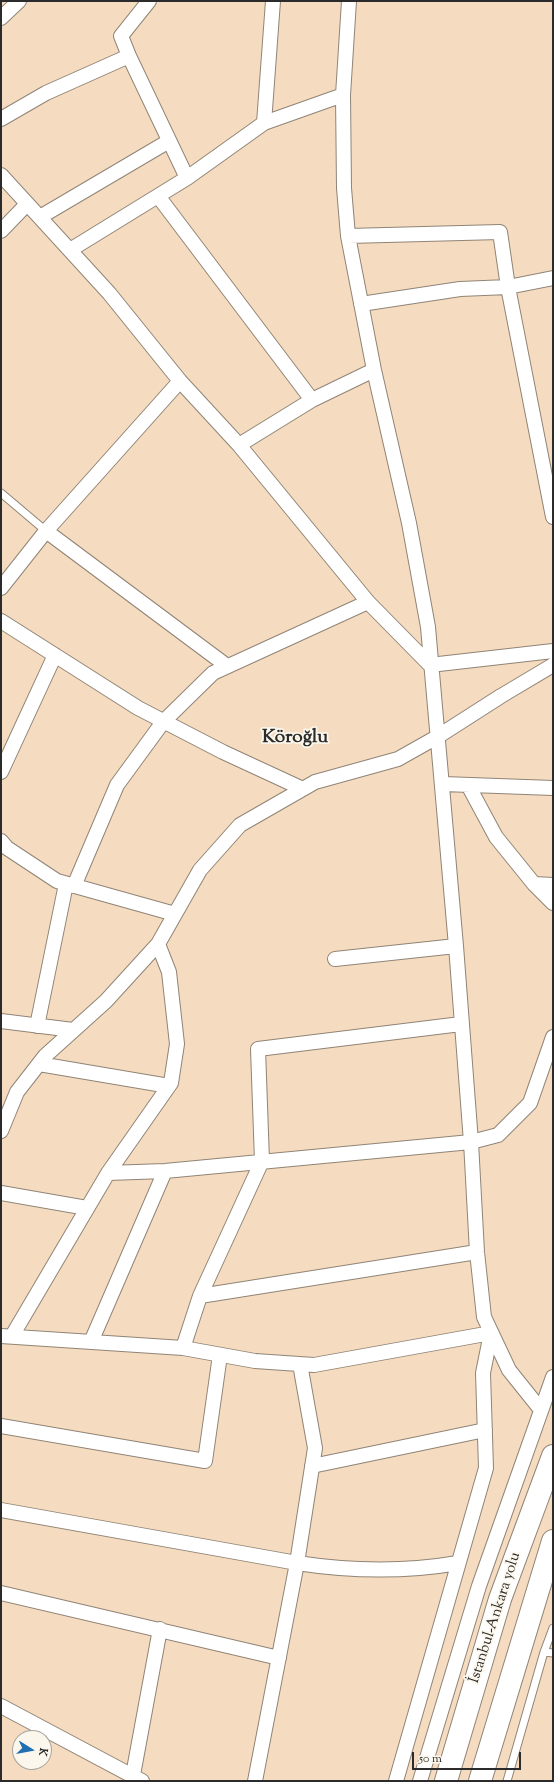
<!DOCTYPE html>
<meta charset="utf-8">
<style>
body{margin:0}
#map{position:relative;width:554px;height:1782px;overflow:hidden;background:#f5dcc0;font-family:"Sorts Mill Goudy",serif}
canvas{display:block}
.frame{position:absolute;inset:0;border:2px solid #2b2b2b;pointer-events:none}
.north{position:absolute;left:12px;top:1730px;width:40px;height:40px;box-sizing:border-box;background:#fbf7ec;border:1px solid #a8a59f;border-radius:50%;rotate:101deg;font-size:11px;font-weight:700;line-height:16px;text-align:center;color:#2b2b2b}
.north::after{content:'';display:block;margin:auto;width:14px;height:18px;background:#1f6fb2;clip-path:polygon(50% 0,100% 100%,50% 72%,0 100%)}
.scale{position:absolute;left:412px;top:1752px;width:109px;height:18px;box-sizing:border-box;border:2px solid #2b2b2b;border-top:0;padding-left:5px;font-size:12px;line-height:14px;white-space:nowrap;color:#2b2b2b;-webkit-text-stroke:3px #fbf7ec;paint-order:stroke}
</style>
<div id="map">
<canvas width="554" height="1782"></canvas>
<div class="frame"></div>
<div class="north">K</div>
<div class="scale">50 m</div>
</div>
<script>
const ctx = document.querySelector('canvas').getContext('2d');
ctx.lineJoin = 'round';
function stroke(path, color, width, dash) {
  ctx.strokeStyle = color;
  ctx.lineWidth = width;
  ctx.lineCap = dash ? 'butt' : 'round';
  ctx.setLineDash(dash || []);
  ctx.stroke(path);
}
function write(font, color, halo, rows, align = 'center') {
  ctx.font = font + ' "Sorts Mill Goudy",serif';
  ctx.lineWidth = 3.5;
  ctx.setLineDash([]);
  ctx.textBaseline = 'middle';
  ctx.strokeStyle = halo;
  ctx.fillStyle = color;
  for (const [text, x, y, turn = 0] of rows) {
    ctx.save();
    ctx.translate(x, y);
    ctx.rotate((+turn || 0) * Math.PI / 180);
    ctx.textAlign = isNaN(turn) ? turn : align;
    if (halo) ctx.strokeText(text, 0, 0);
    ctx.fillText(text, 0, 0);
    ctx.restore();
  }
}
const service = new Path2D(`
 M 1,493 L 46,531
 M 544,1652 L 553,1653
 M 507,1781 L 544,1652 L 553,1628`);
const minor = new Path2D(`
 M 349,1 L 343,95 L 344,188 L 348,236 L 374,370 L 409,523 L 428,627 L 456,946 L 471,1142 L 477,1252 L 484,1317 L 509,1370 L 541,1410
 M 1,18 L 19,1
 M 129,56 L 121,36 L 149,1
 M 1,119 L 46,93 L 129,56 L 187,178
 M 264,123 L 273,1
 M 1,175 L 109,293 L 180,381 L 239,445 L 368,602 L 430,665 L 553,651
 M 158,196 L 312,400
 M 40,217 L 169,141
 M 1,231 L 27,204
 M 348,236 L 500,232 L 508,287 L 553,517
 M 70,250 L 187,178 L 264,123 L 343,95
 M 361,304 L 460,289 L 508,287 L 553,278
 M 239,445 L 312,400 L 374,370
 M 46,531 L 227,666
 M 1,588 L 46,531 L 180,381
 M 1,621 L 138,708 L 223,752 L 303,789
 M 1,772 L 55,655
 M 443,784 L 553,788
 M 468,785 L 496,837 L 534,884 L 553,903
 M 1,841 L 7,848 L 57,881 L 175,914
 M 534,884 L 553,885
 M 74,886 L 117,785 L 163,722 L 213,673 L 368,602
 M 335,959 L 456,946
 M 1,1021 L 73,1030
 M 37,1026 L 66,884
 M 39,1064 L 169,1086
 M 1,1131 L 17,1092 L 45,1056 L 106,1001 L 158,944 L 200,870 L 240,825 L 315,782 L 398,759 L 437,737 L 501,696 L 553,665
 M 108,1173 L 165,1171 L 471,1142 L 498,1135 L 530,1103 L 553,1037
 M 1,1193 L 87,1208
 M 200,1296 L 477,1252
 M 1,1336 L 183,1348 L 255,1361 L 314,1365 L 491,1333 L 483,1373 L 486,1468 L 396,1781
 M 12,1336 L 108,1173 L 171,1083 L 177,1044 L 169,972 L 158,944
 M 91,1342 L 165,1171
 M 183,1348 L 200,1296 L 262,1161 L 258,1049 L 461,1024
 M 300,1364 L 315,1448 L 297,1563 C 349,1571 406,1572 458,1563
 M 1,1426 L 205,1461 L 220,1355
 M 312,1466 L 485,1430
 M 1,1510 L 297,1563 L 255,1781
 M 1,1593 L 279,1658
 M 1,1706 L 142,1781
 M 133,1775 L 160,1629
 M 420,1781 L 479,1586 L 553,1377`);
const trunk = new Path2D(`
 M 446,1781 L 500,1599 L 553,1456
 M 480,1781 L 553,1541`);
const streetNames = [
 ["İstanbul-Ankara yolu",496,1618,-72]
];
const districtNames = [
 ["Köroğlu",295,739]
];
stroke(service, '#908476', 9);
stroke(minor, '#908476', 16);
stroke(trunk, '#908476', 24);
stroke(service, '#fff', 7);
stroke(minor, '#fff', 14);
stroke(trunk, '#fff', 22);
write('15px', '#2b2b2b', '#fbf7ec', streetNames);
write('bold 19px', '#2b2b2b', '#fbf7ec', districtNames);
</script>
